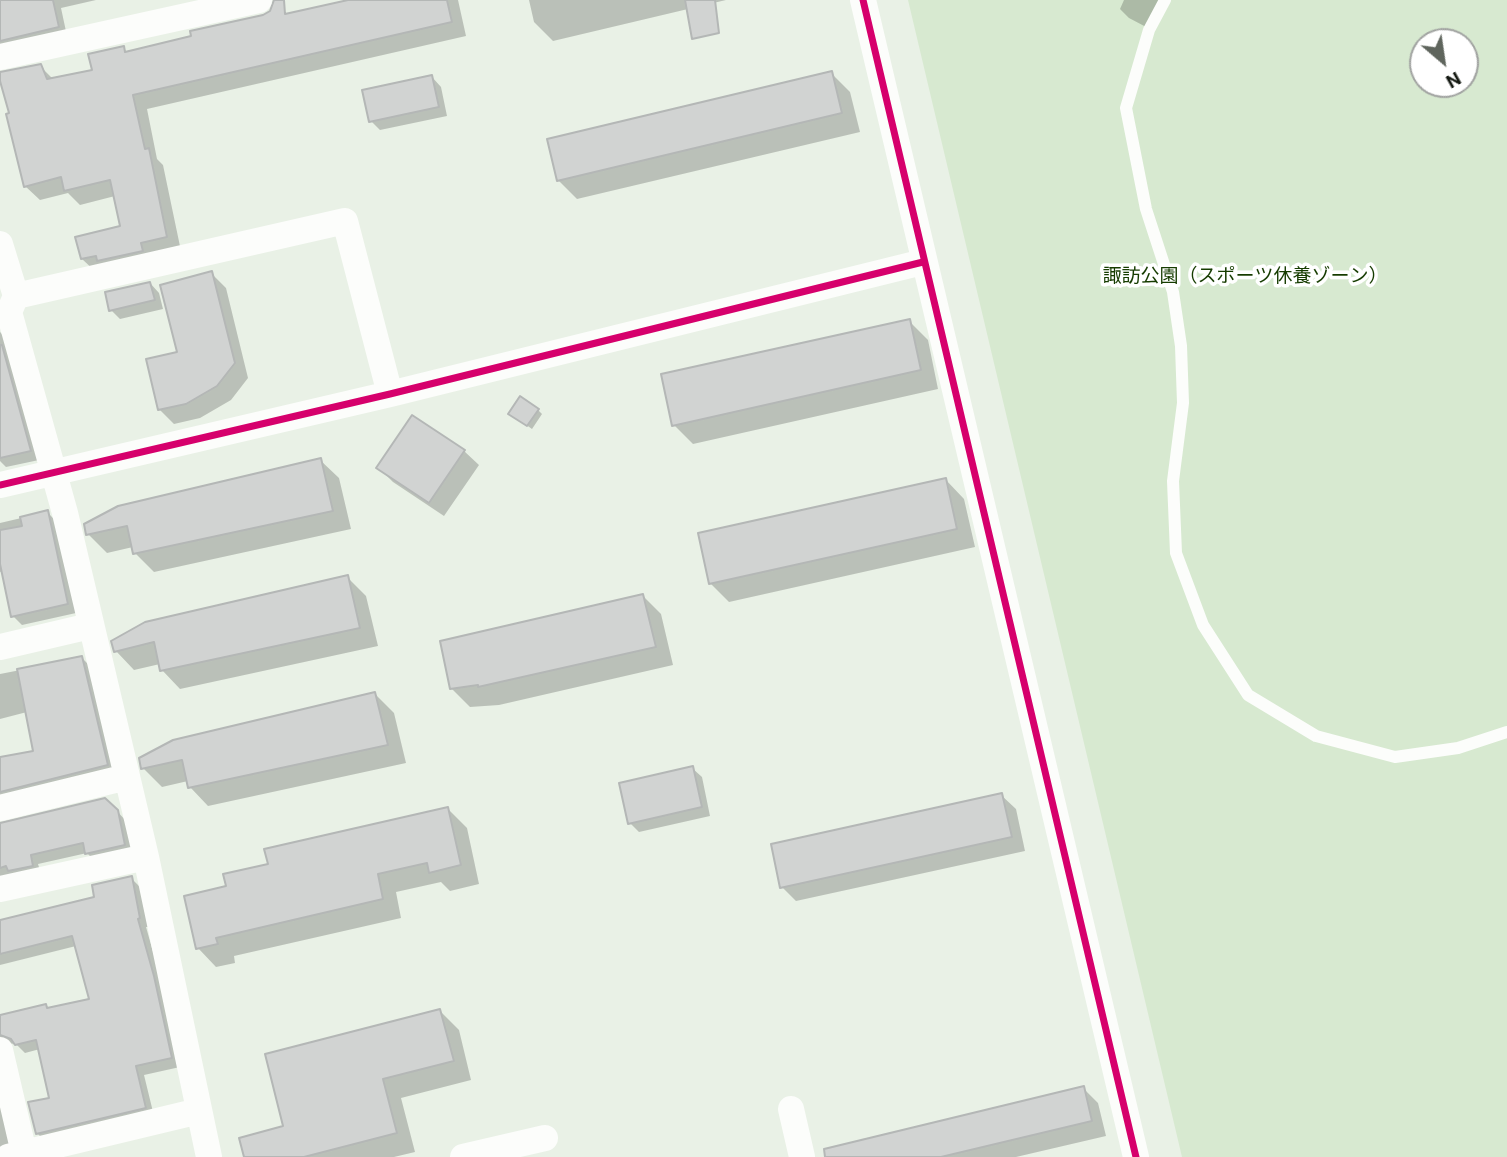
<!DOCTYPE html>
<meta charset="utf-8">
<style>
body{margin:0}
#map{position:relative;width:1507px;height:1157px;overflow:hidden;background:#e9f1e6;font-family:Roboto,sans-serif}
canvas{display:block}
.north{position:absolute;left:1409px;top:28px;width:70px;height:70px;box-sizing:border-box;background:#fff;border:2px solid #a1a3a1;border-radius:50%;rotate:151deg;font-size:19px;font-weight:700;line-height:28px;text-align:center;color:#151a13}
.north::after{content:'';display:block;margin:auto;width:24px;height:32px;background:#5f655d;clip-path:polygon(50% 0,100% 100%,50% 72%,0 100%)}
</style>
<div id="map">
<canvas width="1507" height="1157"></canvas>
<div class="north">N</div>
</div>
<script>
const ctx = document.querySelector('canvas').getContext('2d');
ctx.lineJoin = 'round';
function fillPath(path, color) {
  ctx.fillStyle = color;
  ctx.fill(path, 'evenodd');
}
function stroke(path, color, width, dash) {
  ctx.strokeStyle = color;
  ctx.lineWidth = width;
  ctx.lineCap = dash ? 'butt' : 'round';
  ctx.setLineDash(dash || []);
  ctx.stroke(path);
}
function write(font, color, halo, rows, align = 'center') {
  ctx.font = font + ' Roboto,"Noto Sans JP",sans-serif';
  ctx.lineWidth = 7;
  ctx.setLineDash([]);
  ctx.textBaseline = 'middle';
  ctx.strokeStyle = halo;
  ctx.fillStyle = color;
  for (const [text, x, y, turn = 0] of rows) {
    ctx.save();
    ctx.translate(x, y);
    ctx.rotate((+turn || 0) * Math.PI / 180);
    ctx.textAlign = isNaN(turn) ? turn : align;
    if (halo) ctx.strokeText(text, 0, 0);
    ctx.fillText(text, 0, 0);
    ctx.restore();
  }
}
const green = new Path2D(`
 M 908,0 L 1507,0 L 1507,1157 L 1182,1157 ZM 1423,42 L 1465,42 L 1465,84 L 1423,84 Z`);
const shadow = new Path2D(`
 M 0,0 L 96,0 L 61,8 L 67,36 L 0,51 Z
 M 356,0 L 458,0 L 466,36 L 147,109 L 157,159 L 163,165 L 181,251 L 97,273 L 82,259 L 122,227 L 115,196 L 80,205 L 68,193 L 40,200 L 25,186 L 0,74 L 40,66 L 54,80 L 94,72 L 123,48 L 128,53 Z
 M 529,0 L 726,0 L 553,41 L 534,22 Z
 M 1124,0 L 1163,0 L 1148,28 L 1129,18 L 1120,9 Z
 M 831,73 L 850,92 L 860,132 L 577,199 L 558,180 Z
 M 432,77 L 441,87 L 447,116 L 380,130 L 371,121 Z
 M 211,273 L 226,288 L 248,378 L 231,400 L 200,418 L 174,424 L 159,409 Z
 M 150,283 L 159,293 L 163,309 L 120,319 L 111,310 Z
 M 909,321 L 928,340 L 938,389 L 693,444 L 674,425 Z
 M 0,332 L 5,337 L 39,460 L 6,467 L 0,461 Z
 M 538,410 L 542,414 L 532,429 L 515,417 Z
 M 413,417 L 464,451 L 479,465 L 444,516 L 393,482 L 379,468 Z
 M 320,460 L 339,478 L 351,529 L 154,572 L 135,553 L 133,547 L 107,553 L 88,534 Z
 M 946,480 L 964,499 L 975,547 L 729,602 L 710,583 Z
 M 47,512 L 56,521 L 76,613 L 22,625 L 13,616 L 3,571 L 0,572 L 0,523 Z
 M 347,577 L 366,596 L 378,646 L 180,689 L 162,670 L 160,664 L 134,670 L 116,651 Z
 M 643,596 L 661,614 L 673,665 L 499,705 L 470,707 L 451,688 Z
 M 82,658 L 91,667 L 116,774 L 0,804 L 0,759 L 35,752 L 27,712 L 0,719 L 0,674 Z
 M 375,694 L 394,713 L 406,763 L 208,806 L 190,787 L 188,781 L 162,787 L 143,768 Z
 M 692,768 L 702,777 L 710,816 L 639,832 L 630,823 Z
 M 1001,795 L 1016,809 L 1025,851 L 796,901 L 782,887 Z
 M 448,809 L 467,828 L 479,884 L 450,891 L 441,882 L 396,892 L 401,918 L 234,956 L 235,963 L 216,967 L 198,948 L 228,887 L 270,865 Z
 M 117,811 L 126,821 L 133,854 L 96,862 L 87,853 L 38,864 L 41,874 L 0,878 L 0,825 Z
 M 131,878 L 140,887 L 148,927 L 146,927 L 163,987 L 180,1067 L 144,1075 L 154,1116 L 46,1142 L 37,1133 L 51,1099 L 40,1049 L 25,1053 L 16,1044 L 5,1043 L 0,1046 L 0,1017 L 45,1006 L 49,1010 L 91,1000 L 76,946 L 0,965 L 0,922 L 96,898 Z
 M 440,1011 L 459,1030 L 471,1080 L 401,1098 L 415,1152 L 394,1157 L 246,1157 Z
 M 1083,1088 L 1098,1103 L 1106,1136 L 1016,1157 L 848,1157 Z
 M 0,1094 L 13,1151 L 0,1157 Z`);
const building = new Path2D(`
 M 0,0 L 53,0 L 59,27 L 0,41 Z
 M 274,0 L 284,0 L 285,14 L 348,0 L 447,0 L 452,22 L 133,95 L 145,149 L 149,148 L 167,237 L 141,243 L 143,251 L 97,261 L 96,256 L 81,259 L 75,237 L 120,226 L 110,180 L 64,191 L 61,177 L 24,187 L 6,114 L 9,113 L 0,81 L 0,72 L 41,64 L 47,79 L 92,70 L 88,54 L 124,46 L 125,52 L 191,36 L 190,31 L 263,15 L 270,11 Z
 M 685,0 L 715,0 L 719,33 L 692,39 Z
 M 832,71 L 842,113 L 557,181 L 547,139 Z
 M 432,75 L 439,107 L 369,122 L 362,90 Z
 M 212,271 L 235,363 L 217,386 L 186,404 L 158,410 L 146,359 L 177,352 L 160,285 Z
 M 150,282 L 155,300 L 109,311 L 105,292 Z
 M 910,319 L 921,370 L 672,426 L 661,374 Z
 M 0,345 L 2,345 L 31,451 L 0,458 Z
 M 520,396 L 539,409 L 527,426 L 508,414 Z
 M 412,415 L 465,450 L 429,503 L 376,468 Z
 M 321,458 L 333,511 L 133,554 L 127,526 L 86,535 L 84,524 L 118,506 Z
 M 946,478 L 957,529 L 709,584 L 698,533 Z
 M 48,510 L 68,604 L 11,617 L 0,564 L 0,530 L 22,526 L 20,517 Z
 M 348,575 L 360,628 L 160,671 L 154,642 L 114,652 L 111,641 L 145,622 Z
 M 643,594 L 656,647 L 478,687 L 478,685 L 450,689 L 440,641 Z
 M 82,656 L 108,765 L 0,792 L 0,757 L 33,751 L 17,669 Z
 M 375,692 L 388,745 L 188,788 L 182,760 L 141,769 L 139,758 L 173,740 Z
 M 693,766 L 702,807 L 628,824 L 619,783 Z
 M 1002,793 L 1012,837 L 780,888 L 771,844 Z
 M 105,798 L 118,810 L 125,845 L 85,854 L 83,843 L 31,855 L 33,866 L 8,871 L 6,866 L 0,868 L 0,823 Z
 M 448,807 L 461,865 L 429,873 L 427,863 L 378,874 L 383,899 L 216,938 L 218,944 L 196,949 L 184,896 L 226,886 L 223,874 L 268,864 L 264,849 Z
 M 132,876 L 140,918 L 138,919 L 154,976 L 172,1058 L 136,1066 L 146,1108 L 36,1134 L 28,1102 L 49,1098 L 36,1040 L 15,1045 L 11,1039 L 0,1035 L 0,1015 L 46,1004 L 47,1008 L 89,999 L 72,936 L 0,954 L 0,920 L 94,897 L 92,885 Z
 M 440,1009 L 454,1061 L 383,1079 L 397,1133 L 304,1157 L 244,1157 L 239,1138 L 283,1126 L 265,1054 Z
 M 1084,1086 L 1092,1121 L 941,1157 L 825,1157 L 824,1149 Z`);
const lane = new Path2D(`
 M 1165,0 L 1149,30 L 1126,108 L 1146,209 L 1173,292 L 1181,346 L 1183,403 L 1173,481 L 1176,553 L 1203,625 L 1248,695 L 1316,736 L 1395,757 L 1458,748 L 1507,732`);
const street = new Path2D(`
 M 863,0 L 1136,1157
 M 0,57 L 259,0
 M 0,244 L 16,296 L 9,312 L 65,513 L 146,857 L 209,1157
 M 16,296 L 345,221 L 390,394
 M 0,485 L 390,394 L 923,262
 M 0,647 L 90,626
 M 0,808 L 127,777
 M 0,889 L 146,857
 M 0,1050 L 24,1153
 M 791,1109 L 802,1157
 M 8,1157 L 199,1111
 M 463,1157 L 545,1138`);
const cycleway = new Path2D(`
 M 863,0 L 1136,1157
 M 0,485 L 390,394 L 923,262`);
const parkNames = [
 ["諏訪公園（スポーツ休養ゾーン）",1245,277]
];
fillPath(green, '#d7e9d0');
fillPath(shadow, '#0003');
fillPath(building, '#d1d3d2');
stroke(building, '#b4b7b6', 2);
stroke(lane, '#fcfdfb', 12);
stroke(street, '#fcfdfb', 26);
stroke(cycleway, '#d6006c', 7);
write('19px', '#163c00', '#fff', parkNames);
</script>
